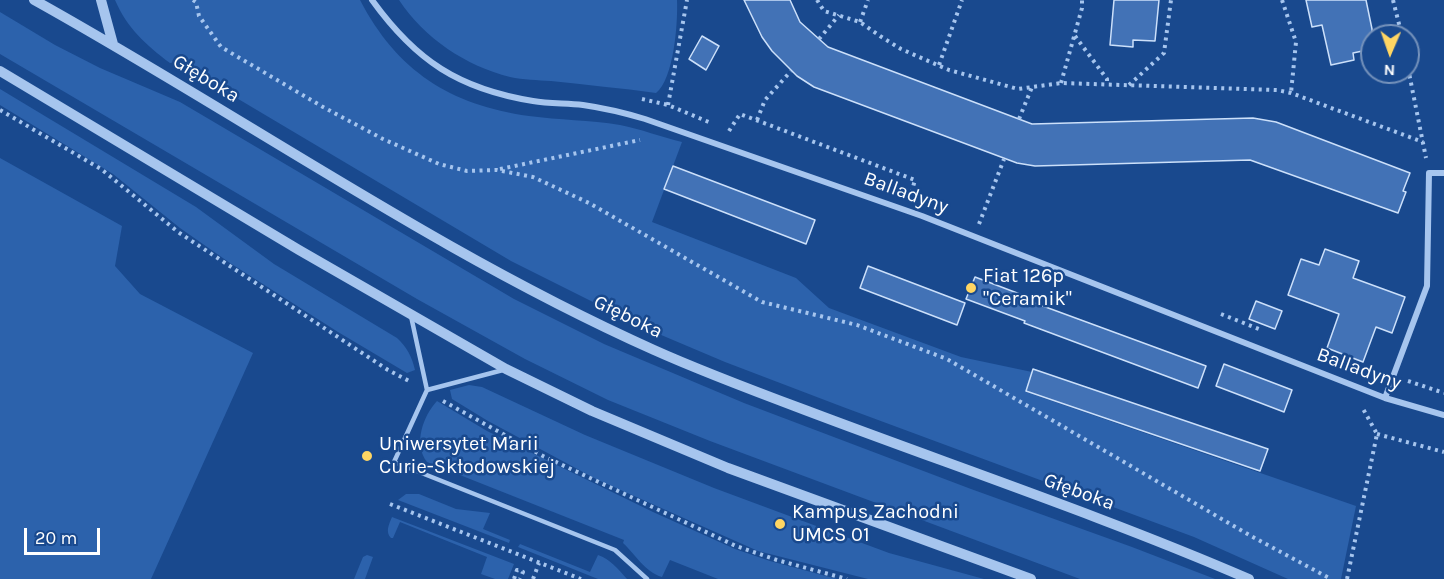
<!DOCTYPE html>
<meta charset="utf-8">
<style>
body{margin:0}
#map{position:relative;width:1444px;height:579px;overflow:hidden;background:#19498e;font-family:Karla,sans-serif}
canvas{display:block}
.north{position:absolute;left:1360px;top:24px;width:60px;height:60px;box-sizing:border-box;background:#19498e;border:2px solid #7592bb;border-radius:50%;rotate:182deg;font-size:16px;font-weight:700;line-height:24px;text-align:center;color:#fff}
.north::after{content:'';display:block;margin:auto;width:21px;height:27px;background:#ffd663;clip-path:polygon(50% 0,100% 100%,50% 72%,0 100%)}
.scale{position:absolute;left:24px;top:528px;width:76px;height:27px;box-sizing:border-box;border:3px solid #fff;border-top:0;padding-left:8px;font-size:18px;line-height:21px;white-space:nowrap;color:#fff;-webkit-text-stroke:4px #19498e;paint-order:stroke}
</style>
<div id="map">
<canvas width="1444" height="579"></canvas>
<div class="north">N</div>
<div class="scale">20 m</div>
</div>
<script>
const ctx = document.querySelector('canvas').getContext('2d');
ctx.lineJoin = 'round';
function fillPath(path, color) {
  ctx.fillStyle = color;
  ctx.fill(path, 'evenodd');
}
function stroke(path, color, width, dash) {
  ctx.strokeStyle = color;
  ctx.lineWidth = width;
  ctx.lineCap = dash ? 'butt' : 'round';
  ctx.setLineDash(dash || []);
  ctx.stroke(path);
}
function write(font, color, halo, rows, align = 'center') {
  ctx.font = font + ' Karla,sans-serif';
  ctx.lineWidth = 5;
  ctx.setLineDash([]);
  ctx.textBaseline = 'middle';
  ctx.strokeStyle = halo;
  ctx.fillStyle = color;
  for (const [text, x, y, turn = 0] of rows) {
    ctx.save();
    ctx.translate(x, y);
    ctx.rotate((+turn || 0) * Math.PI / 180);
    ctx.textAlign = isNaN(turn) ? turn : align;
    if (halo) ctx.strokeText(text, 0, 0);
    ctx.fillText(text, 0, 0);
    ctx.restore();
  }
}
const green = new Path2D(`
 M 115,0 L 360,0 C 397,71 450,105 529,116 C 559,120 590,120 620,125 C 641,129 661,137 682,142 L 652,222 L 796,278 L 829,308 L 961,357 L 1032,372 L 1026,392 L 1356,506 L 1341,579 L 1288,579 L 1194,537 L 843,407 L 725,362 L 647,329 L 511,261 L 176,62 L 170,63 C 146,45 127,28 115,0 Z
 M 399,0 L 677,0 C 678,23 674,79 656,93 C 621,88 586,85 551,81 C 538,80 523,80 510,77 C 466,66 424,38 399,0 Z
 M 0,12 L 55,45 L 100,68 L 180,102 L 514,299 L 604,344 L 744,403 L 971,489 L 1132,547 L 1215,579 L 1080,579 L 710,441 L 608,400 L 525,359 L 417,299 L 0,54 Z
 M 0,89 L 196,207 L 274,264 L 397,338 C 407,347 412,357 415,370 L 407,373 L 338,332 L 230,263 L 180,228 L 113,174 L 0,105 Z
 M 0,158 L 122,226 L 115,266 L 140,294 L 253,353 L 151,579 L 0,579 Z
 M 469,385 L 482,387 L 585,435 L 714,488 L 889,553 L 984,579 L 868,579 L 758,551 L 596,479 L 488,421 L 452,399 L 450,390 Z
 M 437,401 L 487,431 L 653,512 L 735,549 L 770,561 L 837,579 L 718,579 L 670,560 L 662,577 C 645,572 636,555 623,543 L 624,540 L 427,462 C 413,444 423,416 437,401 Z
 M 406,494 L 419,494 L 456,509 L 490,513 L 483,529 L 510,540 L 509,543 L 398,500 Z
 M 392,517 L 514,564 L 508,579 L 495,579 L 481,574 L 487,557 L 400,522 L 393,538 L 391,538 C 385,532 389,524 392,517 Z
 M 520,544 L 590,572 L 598,555 C 610,559 618,569 627,579 L 598,579 L 518,547 Z
 M 367,555 L 373,557 L 365,579 L 354,579 L 363,557 Z`);
const building = new Path2D(`
 M 744,0 L 790,0 L 800,22 L 828,47 L 1032,124 L 1253,118 L 1276,122 L 1410,173 L 1403,191 L 1406,192 L 1398,213 L 1250,160 L 1035,166 L 1017,163 L 814,87 L 797,76 L 772,51 L 762,37 Z
 M 1114,0 L 1159,0 L 1155,41 L 1133,40 L 1133,47 L 1110,45 Z
 M 1306,0 L 1366,0 L 1372,29 L 1372,49 L 1353,53 L 1354,60 L 1331,65 L 1322,25 L 1312,27 Z
 M 702,36 L 719,46 L 706,70 L 689,59 Z
 M 673,166 L 815,220 L 806,244 L 664,189 Z
 M 1325,249 L 1359,261 L 1353,278 L 1405,297 L 1392,333 L 1376,327 L 1363,362 L 1327,348 L 1339,314 L 1288,295 L 1301,259 L 1319,265 Z
 M 868,266 L 965,303 L 957,325 L 860,288 Z
 M 975,277 L 1033,299 L 1032,302 L 1206,366 L 1198,388 L 1024,323 L 1025,321 L 966,299 Z
 M 1256,301 L 1282,311 L 1275,329 L 1249,319 Z
 M 1224,364 L 1292,390 L 1284,412 L 1216,386 Z
 M 1033,369 L 1268,449 L 1260,471 L 1026,391 Z`);
const path = new Path2D(`
 M 193,0 L 196,2 L 199,16 L 221,47 L 323,107 L 383,139 L 439,164 L 467,171 L 497,170 L 533,177 L 589,203 L 762,302 L 857,325 L 947,359 L 1251,536 L 1331,579
 M 817,0 L 824,11 L 860,22 L 880,36 L 901,49 L 949,70 L 1018,89 L 1061,83 L 1277,90 L 1291,93 L 1423,142
 M 1282,0 L 1296,42 L 1291,93
 M 1393,0 L 1402,36
 M 860,22 L 868,0
 M 1075,36 L 1107,79 L 1107,85
 M 819,39 L 839,15
 M 939,65 L 962,0
 M 1408,68 L 1426,158
 M 1061,83 L 1082,8 L 1082,0
 M 1129,85 L 1164,53 L 1171,0
 M 642,99 L 668,105 L 711,123
 M 668,105 L 687,0
 M 0,110 L 101,169 L 178,232 L 388,370 L 411,382
 M 1019,119 L 1032,87
 M 757,120 L 765,100 L 791,71
 M 729,131 L 740,114 L 915,180 L 910,197
 M 500,169 L 640,140
 M 979,224 L 1004,159
 M 1221,314 L 1259,329
 M 1408,381 L 1444,393
 M 443,401 L 543,456 L 736,546 L 777,560 L 847,579
 M 1377,434 L 1444,452
 M 390,504 L 581,579
 M 514,579 L 517,570 L 523,572 L 520,579
 M 533,579 L 539,563
 M 1347,579 L 1377,434 L 1362,407`);
const service = new Path2D(`
 M 411,316 L 427,390 L 394,462 L 615,550 L 647,579
 M 427,390 L 503,370`);
const minor = new Path2D(`
 M 372,0 C 416,61 459,89 533,101 C 549,104 566,103 583,105 C 604,108 625,113 645,119 L 922,216 L 1385,398 L 1444,415
 M 1385,398 L 1427,286 L 1429,173 L 1444,173`);
const tertiary = new Path2D(`
 M 34,0 C 241,115 437,253 654,350 C 703,372 754,391 805,410 C 953,466 1103,516 1249,579
 M 101,0 L 113,44
 M 0,71 L 299,250 L 506,369 L 592,411 L 728,468 L 1031,579`);
const markers = [
 [971,288,6,"#ffd663"],
 [367,456,6,"#ffd663"],
 [780,524,6,"#ffd663"]
];
const streetNames = [
 ["Głęboka",206,79,31],
 ["Balladyny",906,193,20],
 ["Głęboka",628,317,26],
 ["Balladyny",1359,369,20],
 ["Głęboka",1079,492,20]
];
const poiNames = [
 ["Fiat 126p",983,276],
 ["\"Ceramik\"",983,299],
 ["Uniwersytet Marii",379,444],
 ["Curie-Skłodowskiej",379,467],
 ["Kampus Zachodni",792,512],
 ["UMCS 01",792,535]
];
fillPath(green, '#2c62ac');
fillPath(building, '#4272b6');
stroke(building, '#cce0fa', 1.5);
stroke(path, '#a6c5ee', 4, [3, 4.5]);
stroke(service, '#a6c5ee', 4.5);
stroke(minor, '#a6c5ee', 6);
stroke(tertiary, '#a6c5ee', 10);
for (const [x, y, r, color] of markers) {
  const dot = new Path2D();
  dot.arc(x, y, r, 0, 2 * Math.PI);
  ctx.fillStyle = color;
  ctx.fill(dot);
  stroke(dot, '#19498e', 2);
}
write('20px', '#fff', '#19498e', streetNames);
write('20px', '#fff', '#19498e', poiNames, 'left');
</script>
